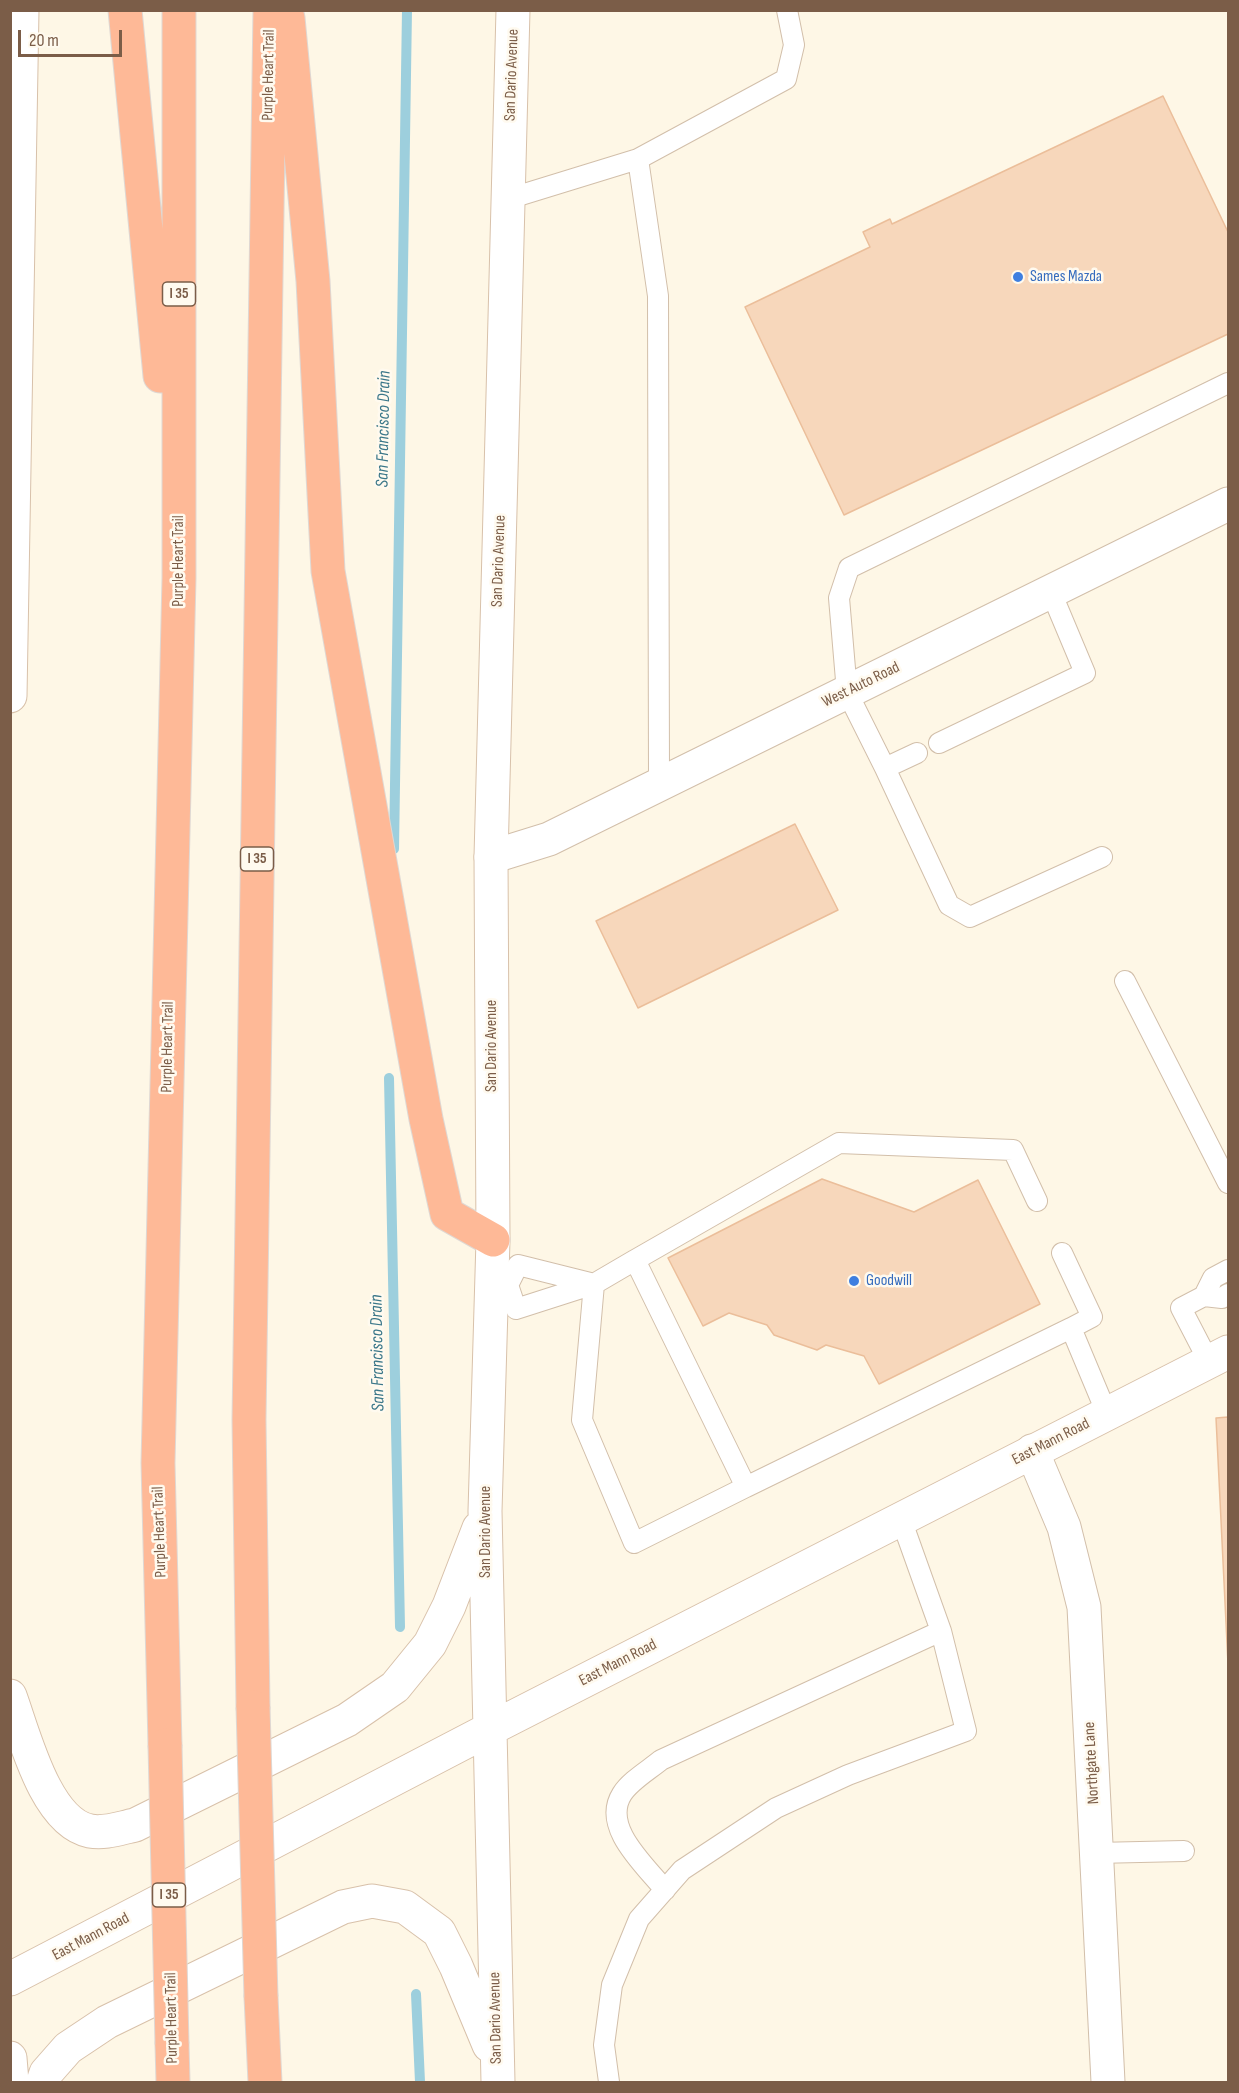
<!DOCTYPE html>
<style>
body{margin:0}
#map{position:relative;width:1239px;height:2093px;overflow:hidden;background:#fef7e6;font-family:"Sofia Sans Condensed",sans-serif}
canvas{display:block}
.frame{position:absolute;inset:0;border:12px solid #7b5d48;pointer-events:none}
.scale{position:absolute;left:18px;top:30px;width:104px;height:27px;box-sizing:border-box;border:3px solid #7b5d48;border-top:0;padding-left:8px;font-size:18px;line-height:21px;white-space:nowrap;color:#7b5d48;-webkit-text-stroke:4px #fffaef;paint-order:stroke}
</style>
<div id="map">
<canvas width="1239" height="2093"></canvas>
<div class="frame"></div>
<div class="scale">20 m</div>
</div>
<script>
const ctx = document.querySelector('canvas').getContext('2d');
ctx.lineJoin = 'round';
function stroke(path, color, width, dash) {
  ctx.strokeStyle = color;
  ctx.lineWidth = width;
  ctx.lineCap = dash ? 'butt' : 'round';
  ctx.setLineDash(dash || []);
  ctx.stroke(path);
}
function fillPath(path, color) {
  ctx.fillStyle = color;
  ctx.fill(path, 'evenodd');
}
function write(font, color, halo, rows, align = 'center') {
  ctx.font = font + ' "Sofia Sans Condensed",sans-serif';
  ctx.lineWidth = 5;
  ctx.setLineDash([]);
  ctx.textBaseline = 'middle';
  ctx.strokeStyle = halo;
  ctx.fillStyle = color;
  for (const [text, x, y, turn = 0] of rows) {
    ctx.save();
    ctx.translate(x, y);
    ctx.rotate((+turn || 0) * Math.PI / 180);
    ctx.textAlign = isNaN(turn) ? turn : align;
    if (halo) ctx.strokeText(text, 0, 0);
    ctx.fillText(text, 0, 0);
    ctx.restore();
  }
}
const stream = new Path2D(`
 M 394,849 L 407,10
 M 389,1078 L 400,1627
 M 416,1994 L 420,2082`);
const building = new Path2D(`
 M 1163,96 L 1228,232 L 1228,334 L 844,515 L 745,307 L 870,247 L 863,232 L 890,219 L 892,224 Z
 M 795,824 L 838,910 L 638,1008 L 596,921 Z
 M 822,1179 L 914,1212 L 978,1180 L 1040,1304 L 879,1384 L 864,1356 L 826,1345 L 817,1350 L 774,1335 L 767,1325 L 729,1313 L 703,1326 L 668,1258 Z
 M 1228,1417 L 1228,1664 L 1216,1418 Z`);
const lane = new Path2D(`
 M 638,159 L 786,79 L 794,45 L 787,10
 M 508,199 L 638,159 L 658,296 L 659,785
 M 939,743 L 1085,673 L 1051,592
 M 917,753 L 885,768 L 847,692 L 839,598 L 849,568 L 1228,383
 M 885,768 L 949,905 L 970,917 L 1102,857
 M 1125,981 L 1228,1183
 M 1062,1253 L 1092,1317 L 1071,1328
 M 635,1260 L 839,1143 L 1013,1150 L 1037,1201
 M 1228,1270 L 1213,1278 L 1204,1296 L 1222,1298 L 1228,1294
 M 594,1284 L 518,1265 L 508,1285 L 516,1309 L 594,1284 L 635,1260 L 746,1487 L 1071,1328 L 1107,1414
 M 594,1284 L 582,1420 L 634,1543 L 746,1487
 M 1204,1296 L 1181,1308 L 1209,1362
 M 1096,1853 L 1184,1851
 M 665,1890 C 645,1865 601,1827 622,1794 C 630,1781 649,1770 661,1760 L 941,1631
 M 609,2082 L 604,2045 L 612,1985 L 639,1919 L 682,1870 L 776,1808 L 848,1775 L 966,1731 L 941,1631 L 901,1519`);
const street = new Path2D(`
 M 491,857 L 549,839 L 1228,504
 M 1032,1451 L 1064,1527 L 1084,1607 L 1108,2082`);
const secondary = new Path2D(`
 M 10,696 L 22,10
 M 10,1696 C 24,1734 45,1822 90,1831 C 105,1834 120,1828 135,1825 L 347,1720 L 395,1687 L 430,1644 L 449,1606 L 479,1528
 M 10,1979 L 488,1730 L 1228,1352
 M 10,2058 L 12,2082
 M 43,2082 L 46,2073 L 68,2048 L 107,2022 L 343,1907 L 372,1901 L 405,1907 L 439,1932 L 456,1966 L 489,2045
 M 498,2082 L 485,1511 L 493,1240 L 491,857 L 513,10`);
const highway = new Path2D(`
 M 125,10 L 160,376
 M 288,18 L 313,281 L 328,571 L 426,1119 L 447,1214 L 493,1240
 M 253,1707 L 249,1419 L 270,10
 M 165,1745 L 158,1463 L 179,578 L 179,10
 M 261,1997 L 265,2082
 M 172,2044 L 173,2082`);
const highwayBridge = new Path2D(`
 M 253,1707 L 261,1997
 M 165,1745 L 172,2044`);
const markers = [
 [1018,277,6,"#3f7fe0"],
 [854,1281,6,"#3f7fe0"]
];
const shields = [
 [179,294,33],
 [257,859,33],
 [169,1895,33]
];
const shieldNames = [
 ["I 35",179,294],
 ["I 35",257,859],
 ["I 35",169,1895]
];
const streetNames = [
 ["Purple Heart Trail",269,75,-89],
 ["San Dario Avenue",512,75,-88],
 ["Purple Heart Trail",179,561,-90],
 ["San Dario Avenue",499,561,-88],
 ["West Auto Road",861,685,-26],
 ["San Dario Avenue",492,1046,-90],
 ["Purple Heart Trail",168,1047,-89],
 ["East Mann Road",1051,1442,-27],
 ["Purple Heart Trail",160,1532,-92],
 ["San Dario Avenue",486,1532,-90],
 ["East Mann Road",618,1663,-27],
 ["Northgate Lane",1092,1763,-93],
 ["East Mann Road",91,1937,-28],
 ["Purple Heart Trail",172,2018,-91],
 ["San Dario Avenue",496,2018,-91]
];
const shopNames = [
 ["Sames Mazda",1030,277],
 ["Goodwill",866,1281]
];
const waterNames = [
 ["San Francisco Drain",384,429,-89],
 ["San Francisco Drain",378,1353,-91]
];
stroke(stream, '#9dcfdd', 10);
fillPath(building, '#f7d7bb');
stroke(building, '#ebbe9a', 1.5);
stroke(lane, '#d2bfaa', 22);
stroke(street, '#d2bfaa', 35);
stroke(secondary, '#d8c1aa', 35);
stroke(highway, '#dfd8d3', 35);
stroke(lane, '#fff', 20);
stroke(street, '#fff', 33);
stroke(secondary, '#fff', 33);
stroke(highway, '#feb997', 33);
stroke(highwayBridge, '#dfd8d3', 35, []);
stroke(highwayBridge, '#feb997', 33);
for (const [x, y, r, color] of markers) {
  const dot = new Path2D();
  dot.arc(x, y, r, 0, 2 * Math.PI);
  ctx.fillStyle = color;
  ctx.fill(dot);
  stroke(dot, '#fffaef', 2);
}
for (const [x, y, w] of shields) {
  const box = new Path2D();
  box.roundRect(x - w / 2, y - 12, w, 24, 4.5);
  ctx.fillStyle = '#fffaef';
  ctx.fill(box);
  stroke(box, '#7b5d48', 1.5);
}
write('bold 15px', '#7b5d48', null, shieldNames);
write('16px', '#7b5d48', '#fffaef', streetNames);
write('16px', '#366cbe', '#fffaef', shopNames, 'left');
write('italic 18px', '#3b7789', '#fffaef', waterNames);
</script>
